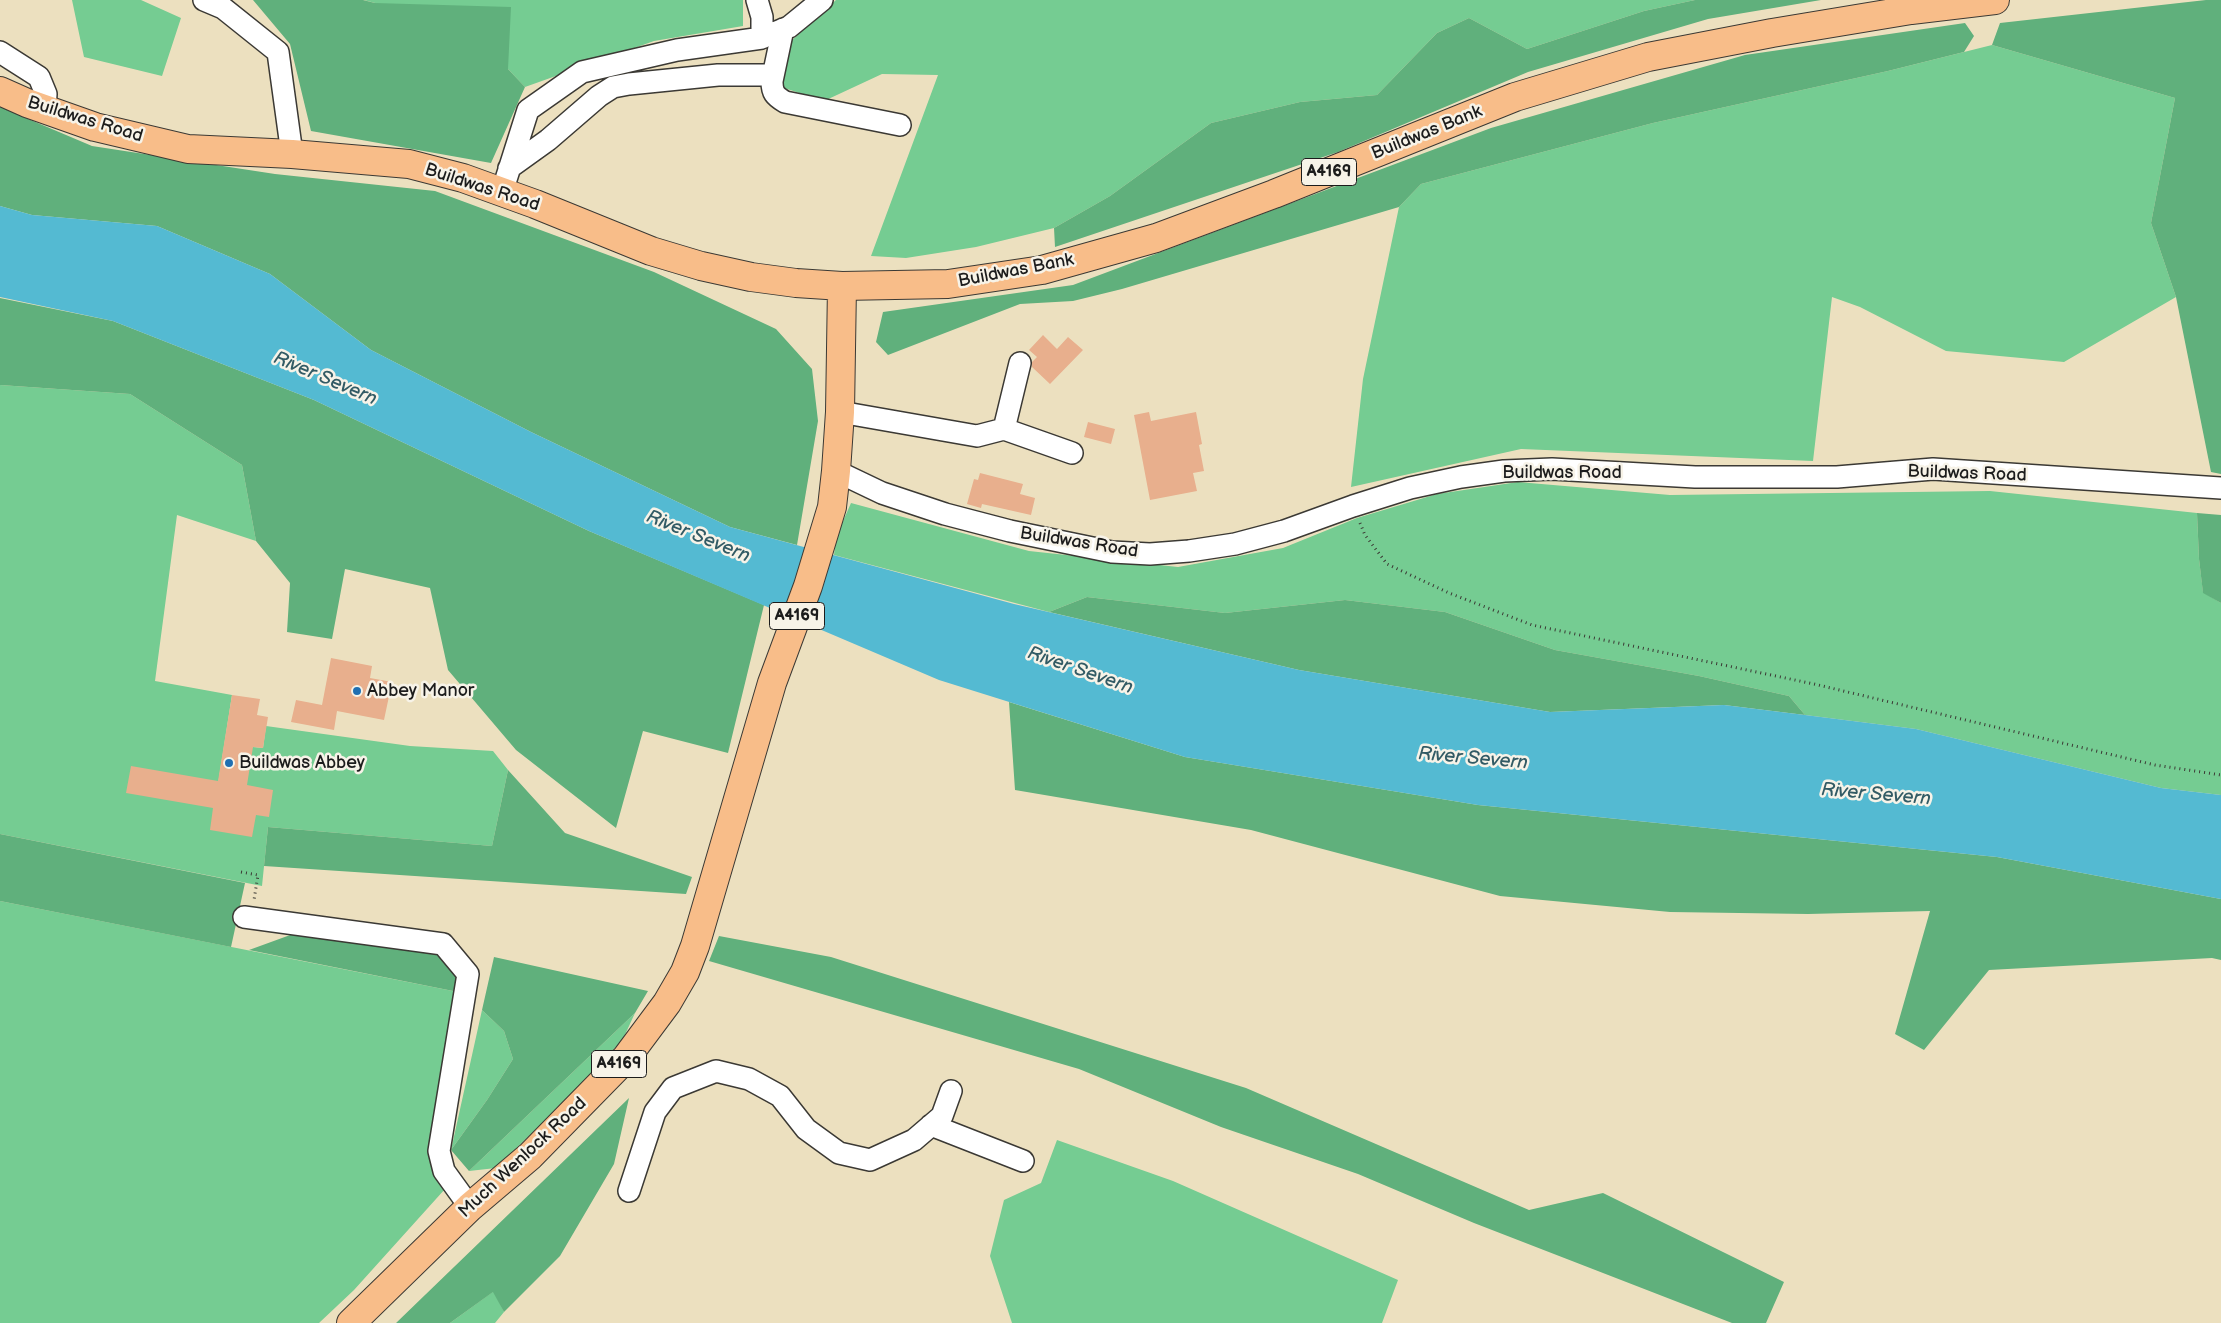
<!DOCTYPE html>
<style>
body{margin:0}
canvas{display:block;background:#ece0bf}
</style>
<canvas width="2221" height="1323"></canvas>
<script>
const ctx = document.querySelector('canvas').getContext('2d');
ctx.lineJoin = 'round';
function fillPath(path, color) {
  ctx.fillStyle = color;
  ctx.fill(path, 'evenodd');
}
function stroke(path, color, width, dash) {
  ctx.strokeStyle = color;
  ctx.lineWidth = width;
  ctx.lineCap = dash ? 'butt' : 'round';
  ctx.setLineDash(dash || []);
  ctx.stroke(path);
}
function write(font, color, halo, rows, align = 'center') {
  ctx.font = font + ' "Balsamiq Sans",sans-serif';
  ctx.lineWidth = 5;
  ctx.setLineDash([]);
  ctx.textBaseline = 'middle';
  ctx.strokeStyle = halo;
  ctx.fillStyle = color;
  for (const [text, x, y, turn = 0] of rows) {
    ctx.save();
    ctx.translate(x, y);
    ctx.rotate((+turn || 0) * Math.PI / 180);
    ctx.textAlign = isNaN(turn) ? turn : align;
    if (halo) ctx.strokeText(text, 0, 0);
    ctx.fillText(text, 0, 0);
    ctx.restore();
  }
}
const green = new Path2D(`
 M 72,0 L 141,0 L 181,18 L 162,76 L 84,57 Z
 M 364,0 L 743,0 L 743,26 L 654,41 L 525,87 L 508,69 L 375,3 Z
 M 836,0 L 1695,0 L 1644,11 L 1527,49 L 1469,18 L 1437,33 L 1377,95 L 1300,102 L 1211,123 L 1110,196 L 1054,228 L 976,247 L 906,258 L 871,256 L 938,75 L 882,74 L 824,101 L 781,87 L 791,41 Z
 M 1992,45 L 2175,98 L 2151,223 L 2176,297 L 2064,362 L 1946,351 L 1860,307 L 1832,297 L 1813,461 L 1521,449 L 1351,487 L 1363,379 L 1399,207 L 1421,184 L 1653,123 L 1888,71 Z
 M 0,385 L 130,394 L 242,465 L 256,541 L 177,515 L 155,681 L 232,695 L 218,784 L 253,747 L 263,748 L 266,726 L 410,746 L 493,751 L 508,770 L 492,846 L 268,827 L 262,886 L 0,834 Z
 M 1518,482 L 1670,495 L 1990,491 L 2197,513 L 2199,559 L 2203,592 L 2221,603 L 2221,795 L 2161,788 L 1916,729 L 1805,715 L 1789,696 L 1699,676 L 1555,650 L 1445,612 L 1345,600 L 1225,613 L 1087,597 L 1049,612 L 834,555 L 836,537 L 851,503 L 1029,551 L 1178,567 L 1283,548 L 1357,518 L 1437,494 Z
 M 0,901 L 458,992 L 445,1189 L 354,1290 L 319,1323 L 0,1323 Z
 M 482,1010 L 504,1031 L 513,1059 L 487,1100 L 451,1150 Z
 M 635,1013 L 623,1039 L 580,1086 L 496,1168 L 469,1171 Z
 M 1057,1140 L 1173,1181 L 1398,1280 L 1382,1323 L 1012,1323 L 990,1256 L 1004,1200 L 1041,1183 Z
 M 494,1291 L 504,1312 L 495,1323 L 450,1323 Z`);
const forest = new Path2D(`
 M 253,0 L 363,0 L 375,3 L 511,7 L 508,69 L 525,87 L 491,163 L 311,131 L 290,44 Z
 M 1695,0 L 1821,0 L 1708,19 L 1528,72 L 1338,152 L 1055,247 L 1054,228 L 1110,196 L 1211,123 L 1300,102 L 1377,95 L 1437,33 L 1469,18 L 1527,49 L 1644,11 Z
 M 2206,0 L 2221,0 L 2221,474 L 2211,472 L 2176,297 L 2151,223 L 2175,98 L 1992,45 L 2000,23 Z
 M 1965,23 L 1974,36 L 1964,52 L 1888,71 L 1653,123 L 1421,184 L 1399,207 L 1122,289 L 1073,301 L 1020,304 L 888,355 L 876,342 L 883,312 L 1073,285 L 1491,128 L 1745,55 Z
 M 0,107 L 92,146 L 275,174 L 435,191 L 654,272 L 776,329 L 812,369 L 818,421 L 797,545 L 730,527 L 531,432 L 371,350 L 270,274 L 157,226 L 32,215 L 0,206 Z
 M 0,298 L 113,321 L 314,400 L 589,531 L 764,605 L 728,753 L 643,731 L 616,828 L 516,750 L 448,670 L 430,588 L 345,569 L 332,639 L 287,632 L 290,583 L 256,541 L 242,465 L 130,394 L 0,385 Z
 M 2197,513 L 2221,515 L 2221,603 L 2203,593 L 2199,559 Z
 M 1087,597 L 1225,613 L 1345,600 L 1445,612 L 1555,650 L 1699,676 L 1789,696 L 1805,715 L 1724,705 L 1550,712 L 1299,670 L 1049,612 Z
 M 1009,702 L 1185,757 L 1478,805 L 1997,857 L 2221,899 L 2221,960 L 2212,958 L 1989,970 L 1924,1050 L 1895,1034 L 1930,911 L 1808,914 L 1670,912 L 1500,896 L 1251,830 L 1015,790 Z
 M 508,770 L 565,833 L 692,877 L 686,894 L 264,866 L 268,827 L 492,846 Z
 M 0,834 L 245,883 L 231,947 L 0,901 Z
 M 293,934 L 444,955 L 461,974 L 458,992 L 249,950 Z
 M 719,936 L 831,957 L 1246,1088 L 1529,1210 L 1603,1193 L 1784,1282 L 1766,1323 L 1732,1323 L 1474,1223 L 1358,1174 L 1221,1127 L 1079,1069 L 709,961 Z
 M 494,957 L 648,991 L 635,1013 L 469,1171 L 451,1150 L 487,1100 L 513,1059 L 504,1031 L 482,1010 Z
 M 629,1098 L 614,1164 L 560,1256 L 504,1312 L 493,1292 L 450,1323 L 396,1323 Z`);
const water = new Path2D(`
 M 0,206 L 32,215 L 157,226 L 270,274 L 371,350 L 531,432 L 730,527 L 1014,604 L 1299,670 L 1550,712 L 1724,705 L 1805,715 L 1916,729 L 2161,788 L 2221,795 L 2221,899 L 1997,857 L 1478,805 L 1185,757 L 939,680 L 589,531 L 314,400 L 113,321 L 0,297 Z`);
const building = new Path2D(`
 M 1043,335 L 1057,349 L 1068,337 L 1083,350 L 1050,384 L 1032,367 L 1032,362 L 1037,357 L 1029,350 Z
 M 1149,412 L 1151,421 L 1196,412 L 1202,444 L 1199,445 L 1204,471 L 1193,473 L 1197,491 L 1150,500 L 1134,415 Z
 M 1088,422 L 1115,429 L 1111,444 L 1084,437 Z
 M 980,473 L 1023,484 L 1020,494 L 1035,498 L 1031,515 L 982,504 L 981,508 L 967,504 L 974,479 L 978,480 Z
 M 331,658 L 372,666 L 370,678 L 392,682 L 384,720 L 337,711 L 334,730 L 291,722 L 296,700 L 322,705 Z
 M 232,695 L 260,699 L 257,715 L 268,717 L 263,748 L 253,747 L 247,785 L 273,790 L 269,817 L 256,815 L 252,837 L 210,830 L 213,808 L 126,793 L 131,766 L 218,781 Z`);
const path = new Path2D(`
 M 1360,523 L 1365,535 L 1387,564 L 1449,593 L 1532,625 L 1814,684 L 2155,765 L 2221,775
 M 241,872 L 258,875 L 254,900`);
const minor = new Path2D(`
 M 204,0 L 223,8 L 278,52 L 292,154
 M 783,29 L 772,81 C 772,93 775,96 785,102 L 900,125
 M 769,35 L 789,27 L 822,0
 M 0,52 L 39,77 L 46,94 L 45,109
 M 509,168 L 548,140 L 599,96 L 613,87 L 629,84 L 718,75 L 773,75
 M 502,192 L 528,110 L 582,72 L 677,50 L 762,38 L 762,17 L 757,0
 M 840,412 L 977,436 L 1004,429 L 1020,363
 M 1004,429 L 1072,453
 M 836,471 L 882,493 L 945,514 L 1010,531 L 1112,552 L 1150,554 L 1189,551 L 1235,544 L 1284,531 L 1353,506 L 1410,488 L 1461,477 L 1504,471 L 1552,469 L 1695,477 L 1837,477 L 1933,469 L 2221,488
 M 244,917 L 443,944 L 468,974 L 439,1151 L 444,1171 L 470,1207
 M 931,1125 L 1023,1161
 M 629,1191 L 655,1112 L 673,1088 L 716,1071 L 749,1079 L 780,1096 L 806,1129 L 839,1153 L 870,1160 L 914,1140 L 942,1116 L 951,1091`);
const major = new Path2D(`
 M 0,91 L 27,103 L 95,127 L 188,149 L 292,154 L 409,164 L 463,178 L 535,204 L 651,251 L 701,266 L 751,277 L 796,283 L 842,286
 M 351,1323 L 470,1207 L 530,1156 L 626,1058 L 667,1003 L 685,972 L 695,946 L 772,683 L 808,586 L 832,507 L 836,471 L 840,412 L 842,286 L 948,284 L 1042,270 L 1156,238 L 1274,194 L 1515,97 L 1648,57 L 1772,33 L 1911,10 L 1995,0`);
const markers = [
 [357,691,5,"#1f6fb2"],
 [229,763,5,"#1f6fb2"]
];
const shields = [
 [1329,172,55],
 [797,616,55],
 [619,1064,55]
];
const shieldNames = [
 ["A4169",1329,172],
 ["A4169",797,616],
 ["A4169",619,1064]
];
const streetNames = [
 ["Buildwas Road",85,120,17],
 ["Buildwas Bank",1427,133,-22],
 ["Buildwas Road",482,188,18],
 ["Buildwas Bank",1016,271,-11],
 ["Buildwas Road",1562,473],
 ["Buildwas Road",1967,474,2],
 ["Buildwas Road",1079,543,9],
 ["Much Wenlock Road",523,1158,-43]
];
const poiNames = [
 ["Abbey Manor",367,691],
 ["Buildwas Abbey",239,763]
];
const waterNames = [
 ["River Severn",325,379,23],
 ["River Severn",698,537,22],
 ["River Severn",1080,671,19],
 ["River Severn",1473,759,5],
 ["River Severn",1876,795,5]
];
fillPath(green, '#75cc92');
fillPath(forest, '#60b07c');
fillPath(water, '#54bad2');
fillPath(building, '#e8af8d');
stroke(minor, '#3b3934', 24);
stroke(major, '#3b3934', 30);
stroke(path, '#3b3934', 3, [1, 4]);
stroke(minor, '#fff', 21);
stroke(major, '#f8bd89', 28);
for (const [x, y, r, color] of markers) {
  const dot = new Path2D();
  dot.arc(x, y, r, 0, 2 * Math.PI);
  ctx.fillStyle = color;
  ctx.fill(dot);
  stroke(dot, '#f7f3e8', 2);
}
for (const [x, y, w] of shields) {
  const box = new Path2D();
  box.roundRect(x - w / 2, y - 13.5, w, 27, 4);
  ctx.fillStyle = '#f7f3e8';
  ctx.fill(box);
  stroke(box, '#1c1c1c', 1);
}
write('bold 16px', '#1c1c1c', null, shieldNames);
write('18px', '#1c1c1c', '#f7f3e8', streetNames);
write('18px', '#1c1c1c', '#f7f3e8', poiNames, 'left');
write('italic 19px', '#325b65', '#f7f3e8', waterNames);
</script>
